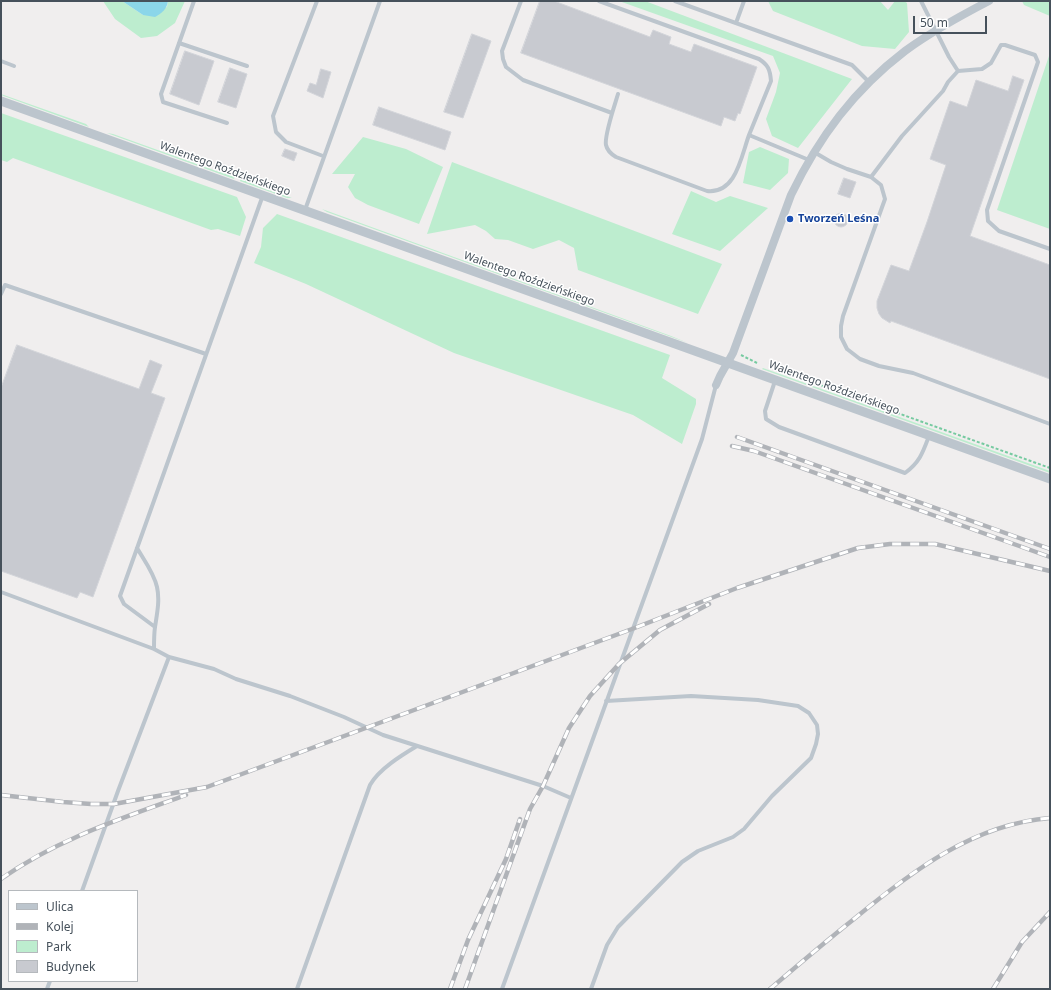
<!DOCTYPE html>
<meta charset="utf-8">
<style>
body{margin:0}
#map{position:relative;width:1051px;height:990px;overflow:hidden;background:#f0eeee;font-family:"Noto Sans",sans-serif}
canvas{display:block}
.frame{position:absolute;inset:0;border:2px solid #46515b;pointer-events:none}
.legend{position:absolute;left:8px;top:890px;width:130px;height:92px;box-sizing:border-box;background:#fff;border:1px solid #b5b9bd;margin:0;padding:5px 7px;list-style:none;font-size:12px;color:#46515b}
.legend li{display:flex;align-items:center;gap:8px;height:20px}
.legend b{width:20px;border:1px solid #b5b9bd}
.scale{position:absolute;left:913px;top:16px;width:74px;height:18px;box-sizing:border-box;border:2px solid #46515b;border-top:0;padding-left:5px;font-size:12px;line-height:14px;white-space:nowrap;color:#46515b;-webkit-text-stroke:3px #fff;paint-order:stroke}
</style>
<div id="map">
<canvas width="1051" height="990"></canvas>
<div class="frame"></div>
<ul class="legend">
<li><b style="height:5px;background:#bcc5cd"></b>Ulica</li>
<li><b style="height:5px;background:#b0b3b8"></b>Kolej</li>
<li><b style="height:11px;background:#bdedcf"></b>Park</li>
<li><b style="height:11px;background:#c8cad0"></b>Budynek</li>
</ul>
<div class="scale">50 m</div>
</div>
<script>
const ctx = document.querySelector('canvas').getContext('2d');
ctx.lineJoin = 'round';
function fillPath(path, color) {
  ctx.fillStyle = color;
  ctx.fill(path, 'evenodd');
}
function stroke(path, color, width, dash) {
  ctx.strokeStyle = color;
  ctx.lineWidth = width;
  ctx.lineCap = dash ? 'butt' : 'round';
  ctx.setLineDash(dash || []);
  ctx.stroke(path);
}
function write(font, color, halo, rows, align = 'center') {
  ctx.font = font + ' "Noto Sans",sans-serif';
  ctx.lineWidth = 3;
  ctx.setLineDash([]);
  ctx.textBaseline = 'middle';
  ctx.strokeStyle = halo;
  ctx.fillStyle = color;
  for (const [text, x, y, turn = 0] of rows) {
    ctx.save();
    ctx.translate(x, y);
    ctx.rotate((+turn || 0) * Math.PI / 180);
    ctx.textAlign = isNaN(turn) ? turn : align;
    if (halo) ctx.strokeText(text, 0, 0);
    ctx.fillText(text, 0, 0);
    ctx.restore();
  }
}
const green = new Path2D(`
 M 103,1 L 122,1 L 143,15 L 167,7 L 168,1 L 185,1 L 175,23 L 157,36 L 141,38 L 115,19 Z
 M 619,1 L 645,1 L 852,79 L 798,148 L 772,136 L 766,119 L 776,92 L 780,73 L 773,56 Z
 M 768,1 L 880,1 L 888,10 L 895,1 L 904,1 L 907,3 L 909,32 L 895,49 L 862,46 L 773,11 Z
 M 1022,1 L 1050,1 L 1050,16 L 1024,5 Z
 M 1050,53 L 1050,229 L 997,210 Z
 M 1,94 L 86,124 L 89,127 L 1,95 Z
 M 1,113 L 237,197 L 246,217 L 240,236 L 218,229 L 211,230 L 13,158 L 7,162 L 1,160 Z
 M 107,133 L 113,134 L 219,172 L 235,176 L 234,179 Z
 M 363,137 L 406,149 L 443,167 L 419,224 L 368,205 L 355,198 L 348,187 L 355,174 L 332,174 Z
 M 760,147 L 789,159 L 788,173 L 770,190 L 743,183 L 749,152 Z
 M 452,162 L 722,264 L 698,314 L 578,270 L 574,248 L 559,240 L 533,249 L 508,240 L 495,239 L 486,231 L 475,225 L 427,234 Z
 M 241,178 L 262,188 L 292,198 L 287,198 L 240,181 Z
 M 691,191 L 716,202 L 730,196 L 768,208 L 720,251 L 672,234 Z
 M 322,209 L 671,336 L 688,343 L 327,212 Z
 M 277,214 L 670,355 L 662,378 L 696,399 L 696,404 L 682,444 L 633,415 L 454,353 L 306,284 L 254,263 L 261,247 L 263,228 Z
 M 763,368 L 1050,471 L 1050,473 L 762,369 Z`);
const water = new Path2D(`
 M 122,1 L 168,1 C 167,9 162,13 155,17 L 143,15 Z`);
const building = new Path2D(`
 M 540,1 L 554,1 L 650,37 L 653,30 L 671,37 L 669,44 L 691,52 L 694,44 L 757,67 L 740,114 L 738,113 L 735,121 L 724,117 L 721,126 L 521,53 Z
 M 472,34 L 491,41 L 463,118 L 444,112 Z
 M 185,51 L 214,61 L 199,105 L 170,94 Z
 M 230,68 L 247,74 L 236,108 L 218,102 Z
 M 321,69 L 331,72 L 323,98 L 307,91 L 310,83 L 316,85 Z
 M 1013,76 L 1024,80 L 970,236 L 1050,265 L 1050,379 L 891,321 L 890,323 L 882,318 L 879,314 L 877,308 L 877,301 L 891,265 L 909,271 L 927,222 L 946,165 L 930,159 L 950,101 L 967,107 L 976,80 L 1008,91 Z
 M 379,107 L 451,132 L 445,150 L 373,125 Z
 M 285,149 L 297,153 L 294,161 L 282,156 Z
 M 844,178 L 856,182 L 850,198 L 838,194 Z
 M834 220a7 7 0 1 1 14 0a7 7 0 1 1-14 0Z
 M 17,345 L 139,389 L 150,360 L 162,365 L 151,393 L 165,398 L 93,597 L 80,592 L 77,598 L 1,571 L 1,388 Z`);
const path = new Path2D(`
 M 224,170 L 239,174 L 255,182
 M 741,355 L 757,363
 M 784,372 L 1050,468`);
const service = new Path2D(`
 M 194,1 L 161,94 L 163,102 L 227,123
 M 317,1 L 273,116 L 276,132 L 286,142 L 323,156
 M 521,1 L 502,51 L 503,59 L 506,67 L 523,80 L 612,113
 M 599,1 L 759,59 C 768,65 770,69 771,81 L 749,135 L 809,160
 M 675,1 L 852,65 L 869,82
 M 921,1 L 949,57 L 958,71
 M 736,23 L 744,1
 M 179,43 L 247,66
 M 1,61 L 14,66
 M 618,94 C 615,104 604,136 606,145 C 607,150 611,154 616,157 L 707,191 C 736,194 741,157 749,135
 M 814,152 L 831,162 L 847,169 L 871,177 L 881,185 L 885,199 L 843,316 L 841,326 L 841,337 L 847,349 L 860,359 L 879,366 L 913,373 L 1050,424
 M 871,177 L 902,136 L 943,91 L 948,82 L 958,71 L 982,69 L 991,63 L 1001,45 L 1005,45 L 1035,55 L 1038,62 L 987,210 L 988,221 L 999,231 L 1050,249
 M 305,210 L 380,1
 M 1,294 L 5,285 L 206,354
 M 775,381 L 765,411 L 766,419 L 779,427 L 905,473 C 920,462 923,452 929,436
 M 137,548 C 144,560 154,573 157,587 C 160,600 157,614 155,627 C 154,634 154,641 154,649
 M 1,592 L 154,649 L 169,657 L 214,669 L 236,679 L 290,696 L 344,717 L 383,735 L 543,786 L 571,798
 M 155,627 L 124,604 L 120,596 L 263,195
 M 82,891 L 118,791 L 169,657
 M 47,989 L 50,981
 M 297,989 L 370,785 C 379,769 402,755 417,746
 M 502,989 L 702,439 L 716,385
 M 591,989 L 607,945 L 618,927 L 682,862 L 698,851 L 733,837 L 744,829 L 772,796 L 811,758 L 816,744 L 818,734 L 817,725 L 809,713 L 798,706 L 758,700 L 691,696 L 606,701`);
const minor = new Path2D(`
 M 716,385 L 720,376 L 733,353 L 791,195 C 819,137 854,90 905,51 C 931,32 960,16 989,1`);
const tertiary = new Path2D(`
 M 1,101 L 1050,479`);
const rail = new Path2D(`
 M 737,437 L 1050,549
 M 732,446 L 754,451 L 1050,557
 M 1,795 L 63,802 L 91,804 L 114,804 L 207,787 L 632,629 L 737,588 L 858,548 L 890,544 L 935,544 L 1050,571
 M 1,879 C 57,839 123,818 186,795
 M 450,989 L 468,940 L 506,859 L 520,819
 M 465,989 L 530,809 L 543,786 L 569,728 L 590,696 L 619,664 L 660,630 L 709,604
 M 770,989 C 798,965 825,942 854,919 C 911,872 973,824 1050,818
 M 993,989 L 1022,942 L 1050,912`);
const markers = [
 [790,219,4,"#1a4fb4"]
];
const streetNames = [
 ["Walentego Roździeńskiego",225,169,20],
 ["Walentego Roździeńskiego",529,279,20],
 ["Walentego Roździeńskiego",834,388,20]
];
const transitNames = [
 ["Tworzeń Leśna",798,219]
];
fillPath(green, '#bdedcf');
fillPath(water, '#8bd6e9');
fillPath(building, '#c8cad0');
stroke(building, '#d2d4d9', 1);
stroke(path, '#76caa0', 2, [3, 2]);
stroke(service, '#bcc5cd', 4);
stroke(minor, '#bcc5cd', 8);
stroke(tertiary, '#bcc5cd', 9);
stroke(rail, '#b0b3b8', 4.5);
stroke(rail, '#fff', 3, [9]);
for (const [x, y, r, color] of markers) {
  const dot = new Path2D();
  dot.arc(x, y, r, 0, 2 * Math.PI);
  ctx.fillStyle = color;
  ctx.fill(dot);
  stroke(dot, '#fff', 1.5);
}
write('11px', '#46515b', '#fff', streetNames);
write('bold 11px', '#164399', '#fff', transitNames, 'left');
</script>
